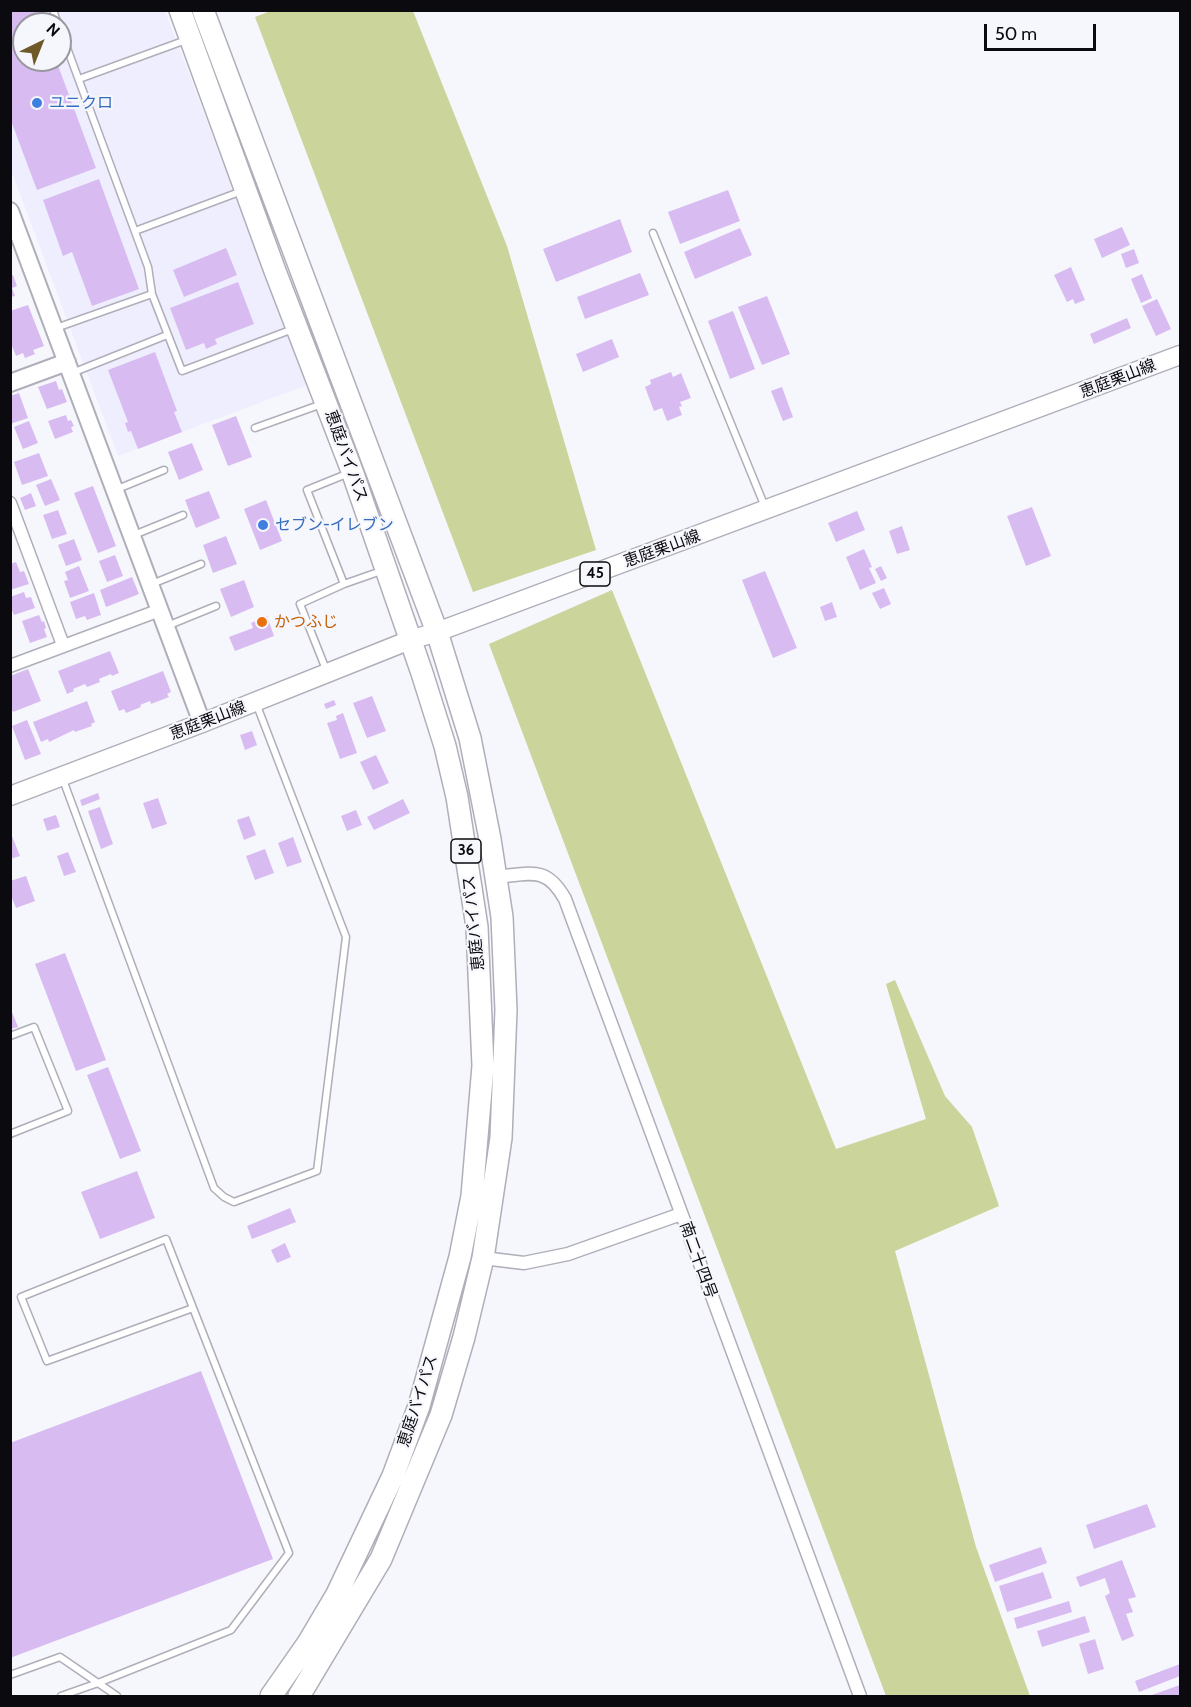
<!DOCTYPE html>
<meta charset="utf-8">
<style>
body{margin:0}
#map{position:relative;width:1191px;height:1707px;overflow:hidden;background:#f6f6fd;font-family:Cabin,sans-serif}
canvas{display:block}
.frame{position:absolute;inset:0;border:12px solid #0b0b0f;pointer-events:none}
.north{position:absolute;left:12px;top:12px;width:60px;height:60px;box-sizing:border-box;background:#f6f6fd;border:2px solid #98989e;border-radius:50%;rotate:43deg;font-size:16px;font-weight:700;line-height:24px;text-align:center;color:#0b0b0f}
.north::after{content:'';display:block;margin:auto;width:21px;height:27px;background:#6d5a28;clip-path:polygon(50% 0,100% 100%,50% 72%,0 100%)}
.scale{position:absolute;left:984px;top:24px;width:112px;height:27px;box-sizing:border-box;border:3px solid #0b0b0f;border-top:0;padding-left:8px;font-size:18px;line-height:21px;white-space:nowrap;color:#0b0b0f;-webkit-text-stroke:4px #f6f6fd;paint-order:stroke}
</style>
<div id="map">
<canvas width="1191" height="1707"></canvas>
<div class="frame"></div>
<div class="north">N</div>
<div class="scale">50 m</div>
</div>
<script>
const ctx = document.querySelector('canvas').getContext('2d');
ctx.lineJoin = 'round';
function fillPath(path, color) {
  ctx.fillStyle = color;
  ctx.fill(path, 'evenodd');
}
function stroke(path, color, width, dash) {
  ctx.strokeStyle = color;
  ctx.lineWidth = width;
  ctx.lineCap = dash ? 'butt' : 'round';
  ctx.setLineDash(dash || []);
  ctx.stroke(path);
}
function write(font, color, halo, rows, align = 'center') {
  ctx.font = font + ' Cabin,"Noto Sans JP",sans-serif';
  ctx.lineWidth = 4.5;
  ctx.setLineDash([]);
  ctx.textBaseline = 'middle';
  ctx.strokeStyle = halo;
  ctx.fillStyle = color;
  for (const [text, x, y, turn = 0] of rows) {
    ctx.save();
    ctx.translate(x, y);
    ctx.rotate((+turn || 0) * Math.PI / 180);
    ctx.textAlign = isNaN(turn) ? turn : align;
    if (halo) ctx.strokeText(text, 0, 0);
    ctx.fillText(text, 0, 0);
    ctx.restore();
  }
}
const built = new Path2D(`
 M 11,11 L 165,11 L 307,385 L 118,456 L 11,170 ZM 24,24 L 60,24 L 60,60 L 24,60 Z`);
const green = new Path2D(`
 M 273,10 L 413,11 L 507,246 L 596,550 L 473,592 L 255,17 Z
 M 612,590 L 836,1149 L 926,1119 L 886,984 L 895,980 L 945,1096 L 972,1127 L 999,1206 L 895,1251 L 976,1547 L 1030,1696 L 886,1696 L 489,644 Z`);
const building = new Path2D(`
 M 10,10 L 45,10 L 50,24 L 24,24 L 24,60 L 56,60 L 96,168 L 37,190 L 10,118 Z
 M 99,179 L 139,289 L 92,306 L 72,252 L 63,256 L 43,200 Z
 M 728,190 L 740,221 L 680,244 L 668,212 Z
 M 620,219 L 632,252 L 556,282 L 543,249 Z
 M 1122,227 L 1130,245 L 1102,258 L 1094,239 Z
 M 740,228 L 752,255 L 695,279 L 684,252 Z
 M 226,248 L 237,275 L 184,297 L 173,270 Z
 M 1134,249 L 1139,263 L 1126,268 L 1121,254 Z
 M 1071,267 L 1085,300 L 1075,304 L 1073,299 L 1067,302 L 1054,275 Z
 M 640,273 L 649,295 L 585,319 L 577,297 Z
 M 1142,274 L 1152,298 L 1141,303 L 1131,279 Z
 M 13,275 L 17,286 L 12,288 L 15,296 L 10,297 L 10,276 Z
 M 238,282 L 254,324 L 215,339 L 217,344 L 206,349 L 204,343 L 186,350 L 170,308 Z
 M 767,296 L 790,354 L 762,365 L 738,307 Z
 M 1157,299 L 1171,329 L 1156,336 L 1142,306 Z
 M 28,305 L 44,346 L 33,350 L 35,354 L 25,358 L 23,353 L 16,356 L 10,341 L 10,311 Z
 M 733,311 L 755,369 L 730,379 L 708,321 Z
 M 1127,318 L 1131,328 L 1094,344 L 1090,334 Z
 M 612,339 L 619,357 L 583,372 L 576,354 Z
 M 155,352 L 177,411 L 174,412 L 182,432 L 138,449 L 131,431 L 128,432 L 125,423 L 128,422 L 108,370 Z
 M 671,372 L 673,377 L 681,373 L 691,398 L 680,402 L 682,406 L 679,407 L 682,415 L 667,421 L 662,408 L 654,411 L 645,387 L 651,384 L 650,380 Z
 M 56,381 L 59,390 L 62,389 L 67,402 L 47,409 L 38,387 Z
 M 782,387 L 793,417 L 783,421 L 771,391 Z
 M 19,393 L 28,418 L 10,424 L 10,396 Z
 M 66,415 L 68,421 L 71,420 L 74,426 L 71,427 L 73,432 L 55,439 L 48,421 Z
 M 236,416 L 252,457 L 228,466 L 212,425 Z
 M 29,421 L 38,443 L 23,449 L 14,427 Z
 M 192,443 L 203,470 L 179,480 L 168,452 Z
 M 39,453 L 48,476 L 22,485 L 14,462 Z
 M 51,479 L 60,500 L 45,506 L 36,485 Z
 M 93,486 L 116,546 L 98,553 L 74,493 Z
 M 209,491 L 220,518 L 196,528 L 185,500 Z
 M 31,493 L 36,506 L 25,510 L 20,498 Z
 M 266,500 L 282,541 L 260,550 L 244,509 Z
 M 1032,507 L 1051,556 L 1026,566 L 1007,516 Z
 M 58,510 L 67,534 L 52,539 L 43,515 Z
 M 857,511 L 865,530 L 836,542 L 828,523 Z
 M 902,526 L 910,550 L 897,554 L 889,531 Z
 M 226,536 L 237,564 L 213,573 L 203,545 Z
 M 74,539 L 82,560 L 66,566 L 58,545 Z
 M 864,549 L 872,567 L 869,568 L 876,583 L 860,590 L 846,557 Z
 M 115,555 L 123,576 L 107,582 L 99,561 Z
 M 16,562 L 20,572 L 24,571 L 29,584 L 10,590 L 10,564 Z
 M 79,566 L 89,591 L 70,598 L 64,581 L 68,580 L 65,572 Z
 M 881,566 L 887,578 L 881,581 L 875,569 Z
 M 765,571 L 797,648 L 773,658 L 742,580 Z
 M 132,577 L 139,594 L 106,607 L 100,590 Z
 M 244,580 L 254,607 L 231,617 L 220,589 Z
 M 884,588 L 891,604 L 880,609 L 872,593 Z
 M 24,592 L 26,598 L 31,597 L 35,608 L 14,615 L 10,606 L 10,597 Z
 M 94,593 L 101,615 L 87,620 L 85,616 L 76,619 L 70,602 Z
 M 832,602 L 837,617 L 825,621 L 820,607 Z
 M 39,615 L 42,622 L 44,621 L 46,628 L 44,629 L 47,637 L 30,643 L 22,621 Z
 M 267,616 L 274,636 L 235,651 L 229,637 L 253,628 L 251,623 Z
 M 110,651 L 119,673 L 112,676 L 111,674 L 99,679 L 100,682 L 87,687 L 85,684 L 73,689 L 74,691 L 67,694 L 58,671 Z
 M 28,669 L 41,701 L 13,712 L 10,706 L 10,676 Z
 M 163,671 L 171,692 L 167,694 L 169,697 L 151,704 L 150,701 L 140,705 L 141,707 L 126,713 L 124,709 L 119,711 L 111,691 Z
 M 372,696 L 386,731 L 367,738 L 353,703 Z
 M 334,700 L 336,705 L 326,709 L 324,704 Z
 M 87,701 L 95,722 L 91,724 L 92,726 L 75,732 L 74,730 L 49,742 L 48,739 L 41,742 L 33,722 Z
 M 343,713 L 357,753 L 340,759 L 327,723 L 337,720 L 336,716 Z
 M 27,720 L 41,754 L 25,760 L 12,726 Z
 M 252,731 L 257,745 L 245,750 L 240,735 Z
 M 376,755 L 389,783 L 373,790 L 360,762 Z
 M 98,793 L 100,799 L 82,806 L 80,800 Z
 M 158,798 L 167,824 L 152,829 L 143,803 Z
 M 403,799 L 410,813 L 374,830 L 367,817 Z
 M 100,807 L 113,844 L 101,849 L 88,811 Z
 M 356,810 L 362,825 L 347,831 L 341,816 Z
 M 56,815 L 60,827 L 47,831 L 43,819 Z
 M 249,816 L 256,835 L 244,840 L 237,820 Z
 M 10,831 L 20,856 L 10,859 Z
 M 293,837 L 302,862 L 287,867 L 278,843 Z
 M 265,849 L 274,873 L 255,880 L 246,856 Z
 M 68,852 L 76,872 L 64,876 L 57,856 Z
 M 26,876 L 35,901 L 16,908 L 10,893 L 10,881 Z
 M 65,953 L 106,1060 L 76,1071 L 35,964 Z
 M 10,1007 L 18,1027 L 10,1029 Z
 M 108,1067 L 141,1151 L 120,1159 L 87,1075 Z
 M 137,1171 L 155,1218 L 100,1239 L 81,1192 Z
 M 290,1208 L 296,1222 L 252,1239 L 247,1226 Z
 M 285,1243 L 291,1257 L 277,1263 L 271,1250 Z
 M 201,1371 L 273,1559 L 10,1658 L 10,1443 Z
 M 1147,1504 L 1156,1527 L 1094,1549 L 1086,1525 Z
 M 1041,1547 L 1047,1563 L 995,1582 L 989,1565 Z
 M 1122,1560 L 1136,1597 L 1128,1599 L 1133,1612 L 1126,1614 L 1134,1636 L 1122,1641 L 1105,1596 L 1110,1593 L 1105,1578 L 1080,1587 L 1076,1577 Z
 M 1043,1572 L 1052,1598 L 1007,1612 L 999,1586 Z
 M 1069,1601 L 1072,1612 L 1017,1629 L 1014,1618 Z
 M 1085,1616 L 1090,1632 L 1042,1647 L 1037,1631 Z
 M 1095,1639 L 1104,1669 L 1088,1674 L 1079,1644 Z
 M 1180,1664 L 1180,1676 L 1139,1692 L 1135,1681 Z
 M 1180,1685 L 1180,1695 L 1177,1696 L 1149,1696 Z`);
const lane = new Path2D(`
 M 53,10 L 58,24
 M 60,29 L 148,267 L 152,294 L 182,371 L 293,329
 M 79,79 L 186,40
 M 135,231 L 242,191
 M 653,233 L 765,507
 M 56,328 L 152,294
 M 72,373 L 167,335
 M 255,428 L 322,404
 M 349,473 L 307,490 L 344,584 L 384,570
 M 115,490 L 164,470
 M 134,535 L 183,515
 M 152,584 L 201,564
 M 167,626 L 216,606
 M 327,672 L 300,604 L 344,584
 M 62,777 L 214,1188 L 224,1197 L 234,1202 L 317,1171 L 346,937 L 256,703
 M 10,1036 L 34,1027 L 68,1111 L 10,1134
 M 10,1675 L 60,1657 L 98,1683 L 231,1630 L 289,1553 L 166,1239 L 21,1297 L 47,1361 L 193,1308
 M 61,1696 L 98,1683 L 117,1696`);
const street = new Path2D(`
 M 10,503 L 63,645
 M 10,666 L 160,610
 M 496,877 C 530,874 546,865 565,899 L 860,1696
 M 483,1258 L 524,1263 L 568,1254 L 681,1214`);
const secondary = new Path2D(`
 M 10,211 L 202,723
 M 10,383 L 67,362`);
const primary = new Path2D(`
 M 10,796 L 202,723 L 410,640 L 437,632 L 1180,355`);
const highway = new Path2D(`
 M 180,10 L 275,271 L 352,471 L 422,673 L 445,746 L 457,797 L 477,927 L 483,1066 L 472,1196 L 460,1257 L 419,1406 L 393,1476 L 337,1594 L 308,1643 L 271,1696
 M 203,10 L 437,632 L 470,738 L 490,839 L 502,917 L 506,1010 L 501,1138 L 483,1258 L 464,1337 L 441,1415 L 381,1559 L 299,1696`);
const markers = [
 [37,103,6,"#3f7fe0"],
 [263,525,6,"#3f7fe0"],
 [262,622,6,"#e8710a"]
];
const shields = [
 [595,574,30],
 [466,851,30]
];
const shieldNames = [
 ["45",595,574],
 ["36",466,851]
];
const shopNames = [
 ["ユニクロ",49,103],
 ["セブン-イレブン",275,525]
];
const streetNames = [
 ["恵庭栗山線",1118,379,-21],
 ["恵庭バイパス",346,456,70],
 ["恵庭栗山線",662,549,-20],
 ["恵庭栗山線",208,721,-21],
 ["恵庭バイパス",474,923,-96],
 ["南二十四号",698,1260,70],
 ["恵庭バイパス",418,1401,-72]
];
const foodNames = [
 ["かつふじ",274,622]
];
fillPath(built, '#efeefe');
fillPath(green, '#cbd49a');
fillPath(building, '#d8bcf1');
stroke(lane, '#afaeb9', 9);
stroke(street, '#afaeb9', 15);
stroke(secondary, '#afaeb9', 20);
stroke(primary, '#afaeb9', 21);
stroke(highway, '#afaeb9', 24);
stroke(lane, '#fff', 6);
stroke(street, '#fff', 12);
stroke(secondary, '#fff', 16);
stroke(primary, '#fff', 18);
stroke(highway, '#fff', 21);
for (const [x, y, r, color] of markers) {
  const dot = new Path2D();
  dot.arc(x, y, r, 0, 2 * Math.PI);
  ctx.fillStyle = color;
  ctx.fill(dot);
  stroke(dot, '#f6f6fd', 2);
}
for (const [x, y, w] of shields) {
  const box = new Path2D();
  box.roundRect(x - w / 2, y - 12, w, 24, 4.5);
  ctx.fillStyle = '#f6f6fd';
  ctx.fill(box);
  stroke(box, '#0b0b0f', 1.5);
}
write('bold 15px', '#0b0b0f', null, shieldNames);
write('16px', '#366cbe', '#f6f6fd', shopNames, 'left');
write('16px', '#0b0b0f', '#f6f6fd', streetNames);
write('16px', '#c56008', '#f6f6fd', foodNames, 'left');
</script>
